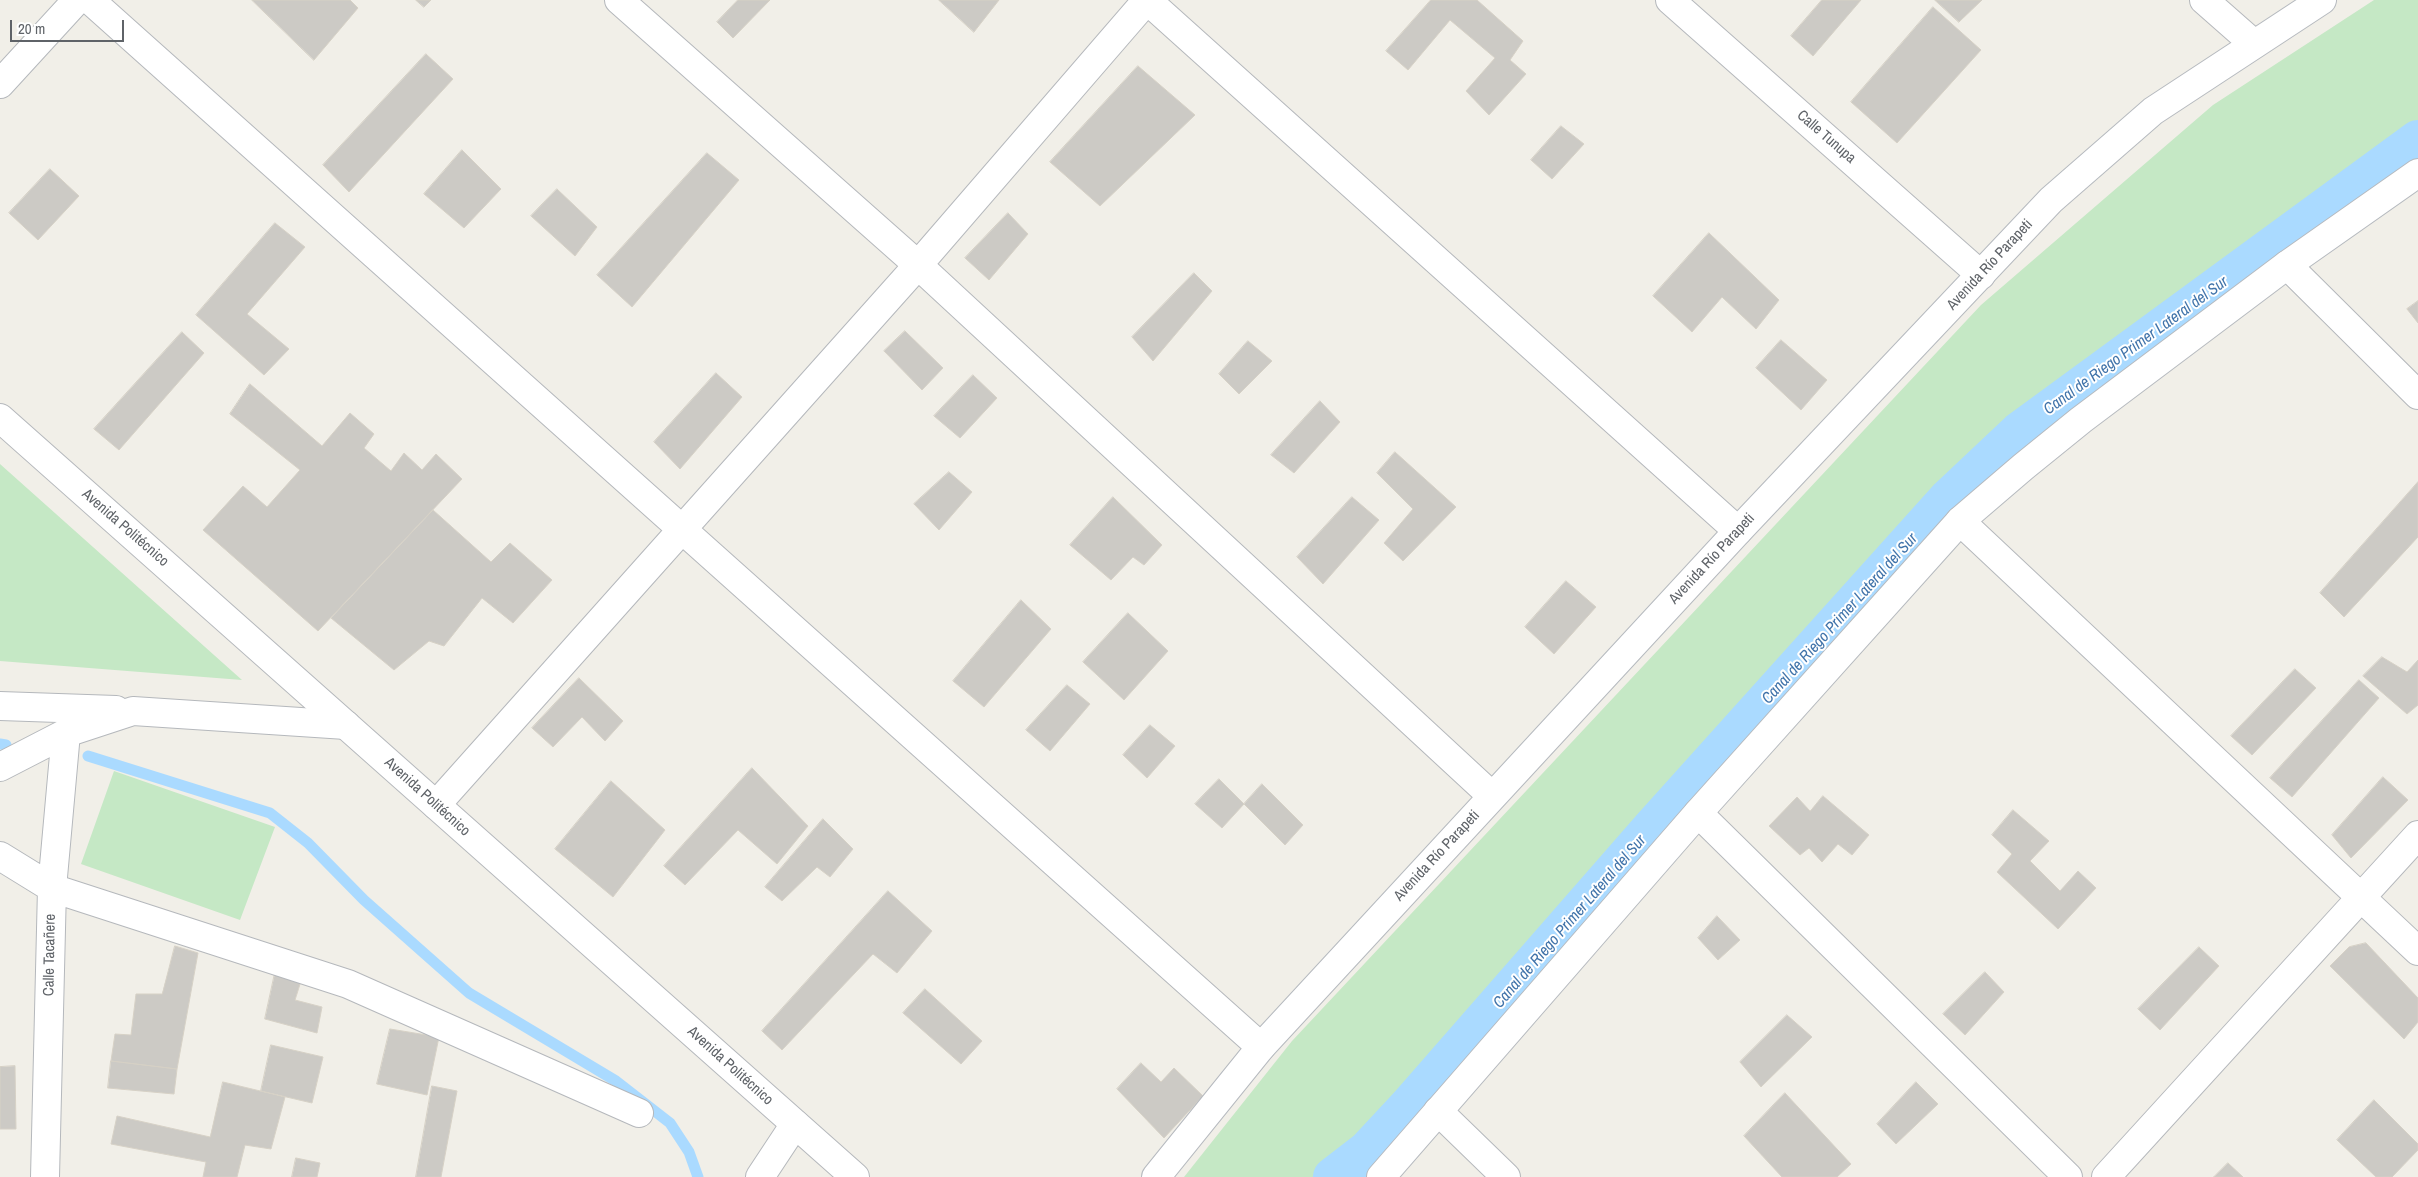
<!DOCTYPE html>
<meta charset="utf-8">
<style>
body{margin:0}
#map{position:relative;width:2418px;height:1177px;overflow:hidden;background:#f1efe8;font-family:"Archivo Narrow",sans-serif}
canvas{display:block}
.scale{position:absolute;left:10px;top:20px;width:114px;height:22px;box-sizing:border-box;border:2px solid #5f6368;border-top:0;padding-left:6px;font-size:15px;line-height:18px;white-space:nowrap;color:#5f6368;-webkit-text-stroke:4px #fff;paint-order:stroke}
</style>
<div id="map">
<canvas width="2418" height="1177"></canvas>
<div class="scale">20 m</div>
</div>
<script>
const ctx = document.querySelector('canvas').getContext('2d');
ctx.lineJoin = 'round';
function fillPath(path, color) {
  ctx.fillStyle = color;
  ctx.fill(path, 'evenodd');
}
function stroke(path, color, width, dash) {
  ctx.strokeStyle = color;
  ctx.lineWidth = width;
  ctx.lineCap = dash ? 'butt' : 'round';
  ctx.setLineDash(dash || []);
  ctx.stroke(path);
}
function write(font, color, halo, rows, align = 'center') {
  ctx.font = font + ' "Archivo Narrow",sans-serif';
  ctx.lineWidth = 4;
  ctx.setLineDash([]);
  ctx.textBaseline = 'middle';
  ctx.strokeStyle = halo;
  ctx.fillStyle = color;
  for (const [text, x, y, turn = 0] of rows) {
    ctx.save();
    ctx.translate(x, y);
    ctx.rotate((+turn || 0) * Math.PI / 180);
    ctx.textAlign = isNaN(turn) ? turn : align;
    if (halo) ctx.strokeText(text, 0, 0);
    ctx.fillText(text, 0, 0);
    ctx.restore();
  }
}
const green = new Path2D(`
 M 2374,0 L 2418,0 L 2418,152 L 2018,443 L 1953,509 L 1381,1155 L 1351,1177 L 1184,1177 L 1292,1041 L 1981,305 L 2213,105 Z
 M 0,464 L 242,680 L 0,661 Z
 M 114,771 L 275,827 L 240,920 L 81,864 Z`);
const stream = new Path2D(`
 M 0,744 L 6,745
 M 88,756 L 270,813 L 308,843 L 364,900 L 469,993 L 616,1081 L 670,1123 L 689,1152 L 698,1177`);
const canal = new Path2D(`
 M 1333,1177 L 1368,1150 L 1409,1106 L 1652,828 L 1949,498 L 2019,432 L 2418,140`);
const building = new Path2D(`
 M 252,0 L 350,0 L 358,8 L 314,60 Z
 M 416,0 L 431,0 L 424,7 Z
 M 738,0 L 770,0 L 733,38 L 717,22 Z
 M 939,0 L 999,0 L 974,32 Z
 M 1431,0 L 1477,0 L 1523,41 L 1510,60 L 1526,74 L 1489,115 L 1466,91 L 1495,58 L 1450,20 L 1408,70 L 1386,51 Z
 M 1822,0 L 1861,0 L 1813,56 L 1791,36 Z
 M 1935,0 L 1982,0 L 1959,22 Z
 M 1933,7 L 1981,50 L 1897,143 L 1851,102 Z
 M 426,54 L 453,79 L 349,192 L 323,165 Z
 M 1138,66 L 1195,115 L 1100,206 L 1050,162 Z
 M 1561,126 L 1584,144 L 1552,179 L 1531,160 Z
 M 462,150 L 501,189 L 464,228 L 424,194 Z
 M 707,153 L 739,180 L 632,307 L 597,275 Z
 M 50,169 L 79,196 L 38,240 L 9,213 Z
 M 557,189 L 597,227 L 575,256 L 531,216 Z
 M 1008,213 L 1028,234 L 989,280 L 965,258 Z
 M 275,223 L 305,247 L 247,314 L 289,349 L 264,375 L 196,315 Z
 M 1709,233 L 1779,300 L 1756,329 L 1722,297 L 1692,332 L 1653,296 Z
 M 1194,273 L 1212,291 L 1153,361 L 1132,337 Z
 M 2418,301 L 2418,323 L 2407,309 Z
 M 905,331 L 943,368 L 922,390 L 884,351 Z
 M 182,332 L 204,353 L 119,450 L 94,429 Z
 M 1781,340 L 1827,380 L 1801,410 L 1756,368 Z
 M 1248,341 L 1272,361 L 1239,394 L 1219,374 Z
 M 716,373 L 742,397 L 680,469 L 654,442 Z
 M 973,375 L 997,398 L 960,438 L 934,416 Z
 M 250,384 L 322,446 L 350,413 L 374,434 L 364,448 L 391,471 L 404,453 L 422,470 L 436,454 L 462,479 L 318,631 L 203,530 L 243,486 L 267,507 L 300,470 L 230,414 Z
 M 1320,401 L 1340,422 L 1294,473 L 1271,455 Z
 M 1395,452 L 1456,507 L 1403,561 L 1384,543 L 1413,509 L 1377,473 Z
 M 949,472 L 972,492 L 939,530 L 914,504 Z
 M 2418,482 L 2418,537 L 2344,617 L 2320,593 Z
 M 1113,497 L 1162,545 L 1144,565 L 1133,557 L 1111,580 L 1070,545 Z
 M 1352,497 L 1379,520 L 1323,584 L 1297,557 Z
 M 433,510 L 491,562 L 510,543 L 552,580 L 513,623 L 482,598 L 444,646 L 429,641 L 394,670 L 331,618 Z
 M 1566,581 L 1596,607 L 1554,654 L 1525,627 Z
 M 1021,600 L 1051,629 L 984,707 L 953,681 Z
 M 1128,613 L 1168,651 L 1124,700 L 1083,662 Z
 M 2382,657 L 2407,672 L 2418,660 L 2418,705 L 2407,714 L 2363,676 Z
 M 2295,669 L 2316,688 L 2252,755 L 2231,736 Z
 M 579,678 L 623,721 L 605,741 L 582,717 L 553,747 L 532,728 Z
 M 2359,680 L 2379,698 L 2292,797 L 2270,778 Z
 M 1067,685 L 1090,704 L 1050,751 L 1026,730 Z
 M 1150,725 L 1175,746 L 1147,778 L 1123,755 Z
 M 752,768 L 808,826 L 777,864 L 738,830 L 685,885 L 664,866 Z
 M 2383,777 L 2408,800 L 2351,858 L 2332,835 Z
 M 1219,779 L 1244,804 L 1222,828 L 1195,804 Z
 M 611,781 L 665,830 L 613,897 L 555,849 Z
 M 1262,784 L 1303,825 L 1285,845 L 1244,804 Z
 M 1823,796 L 1869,835 L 1852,855 L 1838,844 L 1822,862 L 1809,848 L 1800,855 L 1769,826 L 1797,797 L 1810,811 Z
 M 2013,810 L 2049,841 L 2030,861 L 2060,891 L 2078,871 L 2096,888 L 2058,929 L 1997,872 L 2012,854 L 1992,835 Z
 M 823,819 L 853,849 L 830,877 L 817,867 L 782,901 L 765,887 Z
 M 888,891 L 932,931 L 897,973 L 873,954 L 782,1050 L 762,1031 Z
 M 1717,916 L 1740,940 L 1718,960 L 1698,938 Z
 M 2366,943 L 2418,998 L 2418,1022 L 2404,1039 L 2330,966 L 2349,947 Z
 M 175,946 L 198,953 L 177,1069 L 111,1061 L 115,1034 L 131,1035 L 136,994 L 162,994 Z
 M 2199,947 L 2219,966 L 2160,1030 L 2138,1009 Z
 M 1985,972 L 2004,992 L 1965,1035 L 1943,1014 Z
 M 275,973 L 301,981 L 295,1000 L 322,1007 L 317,1033 L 265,1019 Z
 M 925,989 L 982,1041 L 961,1064 L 903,1013 Z
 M 1787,1015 L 1812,1037 L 1761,1087 L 1740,1062 Z
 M 390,1029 L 439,1037 L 427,1095 L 377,1084 Z
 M 271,1045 L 323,1057 L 312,1103 L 261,1091 Z
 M 111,1061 L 177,1069 L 174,1094 L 108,1088 Z
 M 1141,1063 L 1161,1082 L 1174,1068 L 1203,1096 L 1164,1138 L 1117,1089 Z
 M 15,1066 L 16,1129 L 0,1129 L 0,1067 Z
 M 223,1082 L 285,1097 L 271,1149 L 245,1145 L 237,1177 L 203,1177 L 206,1162 L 111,1144 L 117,1116 L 210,1137 Z
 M 1916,1082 L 1938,1104 L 1896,1144 L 1877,1124 Z
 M 432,1086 L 457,1091 L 441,1177 L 416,1177 Z
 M 1785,1093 L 1851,1164 L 1837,1177 L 1782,1177 L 1744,1136 Z
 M 2374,1100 L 2418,1144 L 2418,1150 L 2392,1177 L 2376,1177 L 2337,1140 Z
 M 296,1158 L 320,1163 L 317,1177 L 292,1177 Z
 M 2228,1163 L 2243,1177 L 2214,1177 Z`);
const minor = new Path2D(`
 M 90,0 L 1261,1047
 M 619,0 L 918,265 L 1492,796
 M 1147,0 L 1738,531
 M 1670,0 L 1981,275
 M 2204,0 L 2254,44
 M 0,84 L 77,0
 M 2287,265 L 2418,395
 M 1960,521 L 2418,951
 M 0,706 L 116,710
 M 0,767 L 66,733 L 133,711 L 346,725
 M 436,805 L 918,265 L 1147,0
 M 1698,813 L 2068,1177
 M 0,856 L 52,888 L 348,984 L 639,1113
 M 1438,1111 L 1506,1177
 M 45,1177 L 52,888 L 66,733
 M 760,1177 L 795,1124
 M 2106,1177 L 2418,835`);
const tertiary = new Path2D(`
 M 0,418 L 855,1177`);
const secondary = new Path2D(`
 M 1156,1177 L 1261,1047 L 1738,531 L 2051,200 L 2153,111 L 2322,0
 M 1381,1177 L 1698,813 L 1960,521 L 2023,467 L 2081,420 L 2287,265 L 2418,173`);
const streetNames = [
 ["Calle Tunupa",1826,137,41],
 ["Avenida Río Parapeti",1990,265,-47],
 ["Avenida Politécnico",125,528,41],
 ["Avenida Río Parapeti",1712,559,-47],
 ["Avenida Politécnico",427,797,42],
 ["Avenida Río Parapeti",1437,856,-47],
 ["Calle Tacañere",50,955,-89],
 ["Avenida Politécnico",730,1066,42]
];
const waterNames = [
 ["Canal de Riego Primer Lateral del Sur",2136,346,-36],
 ["Canal de Riego Primer Lateral del Sur",1840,619,-48],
 ["Canal de Riego Primer Lateral del Sur",1570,922,-49]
];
fillPath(green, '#c5e8c5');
stroke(stream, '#aadaff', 11);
stroke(canal, '#aadaff', 40);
fillPath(building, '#cccac5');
stroke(building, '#d6d1c6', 1);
stroke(minor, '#b5b8bc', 30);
stroke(tertiary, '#b5b8bc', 30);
stroke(secondary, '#b6babf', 30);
stroke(minor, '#fff', 28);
stroke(tertiary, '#fff', 28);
stroke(secondary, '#fff', 28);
write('15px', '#5f6368', '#fff', streetNames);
write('italic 16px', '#4174aa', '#fff', waterNames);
</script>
